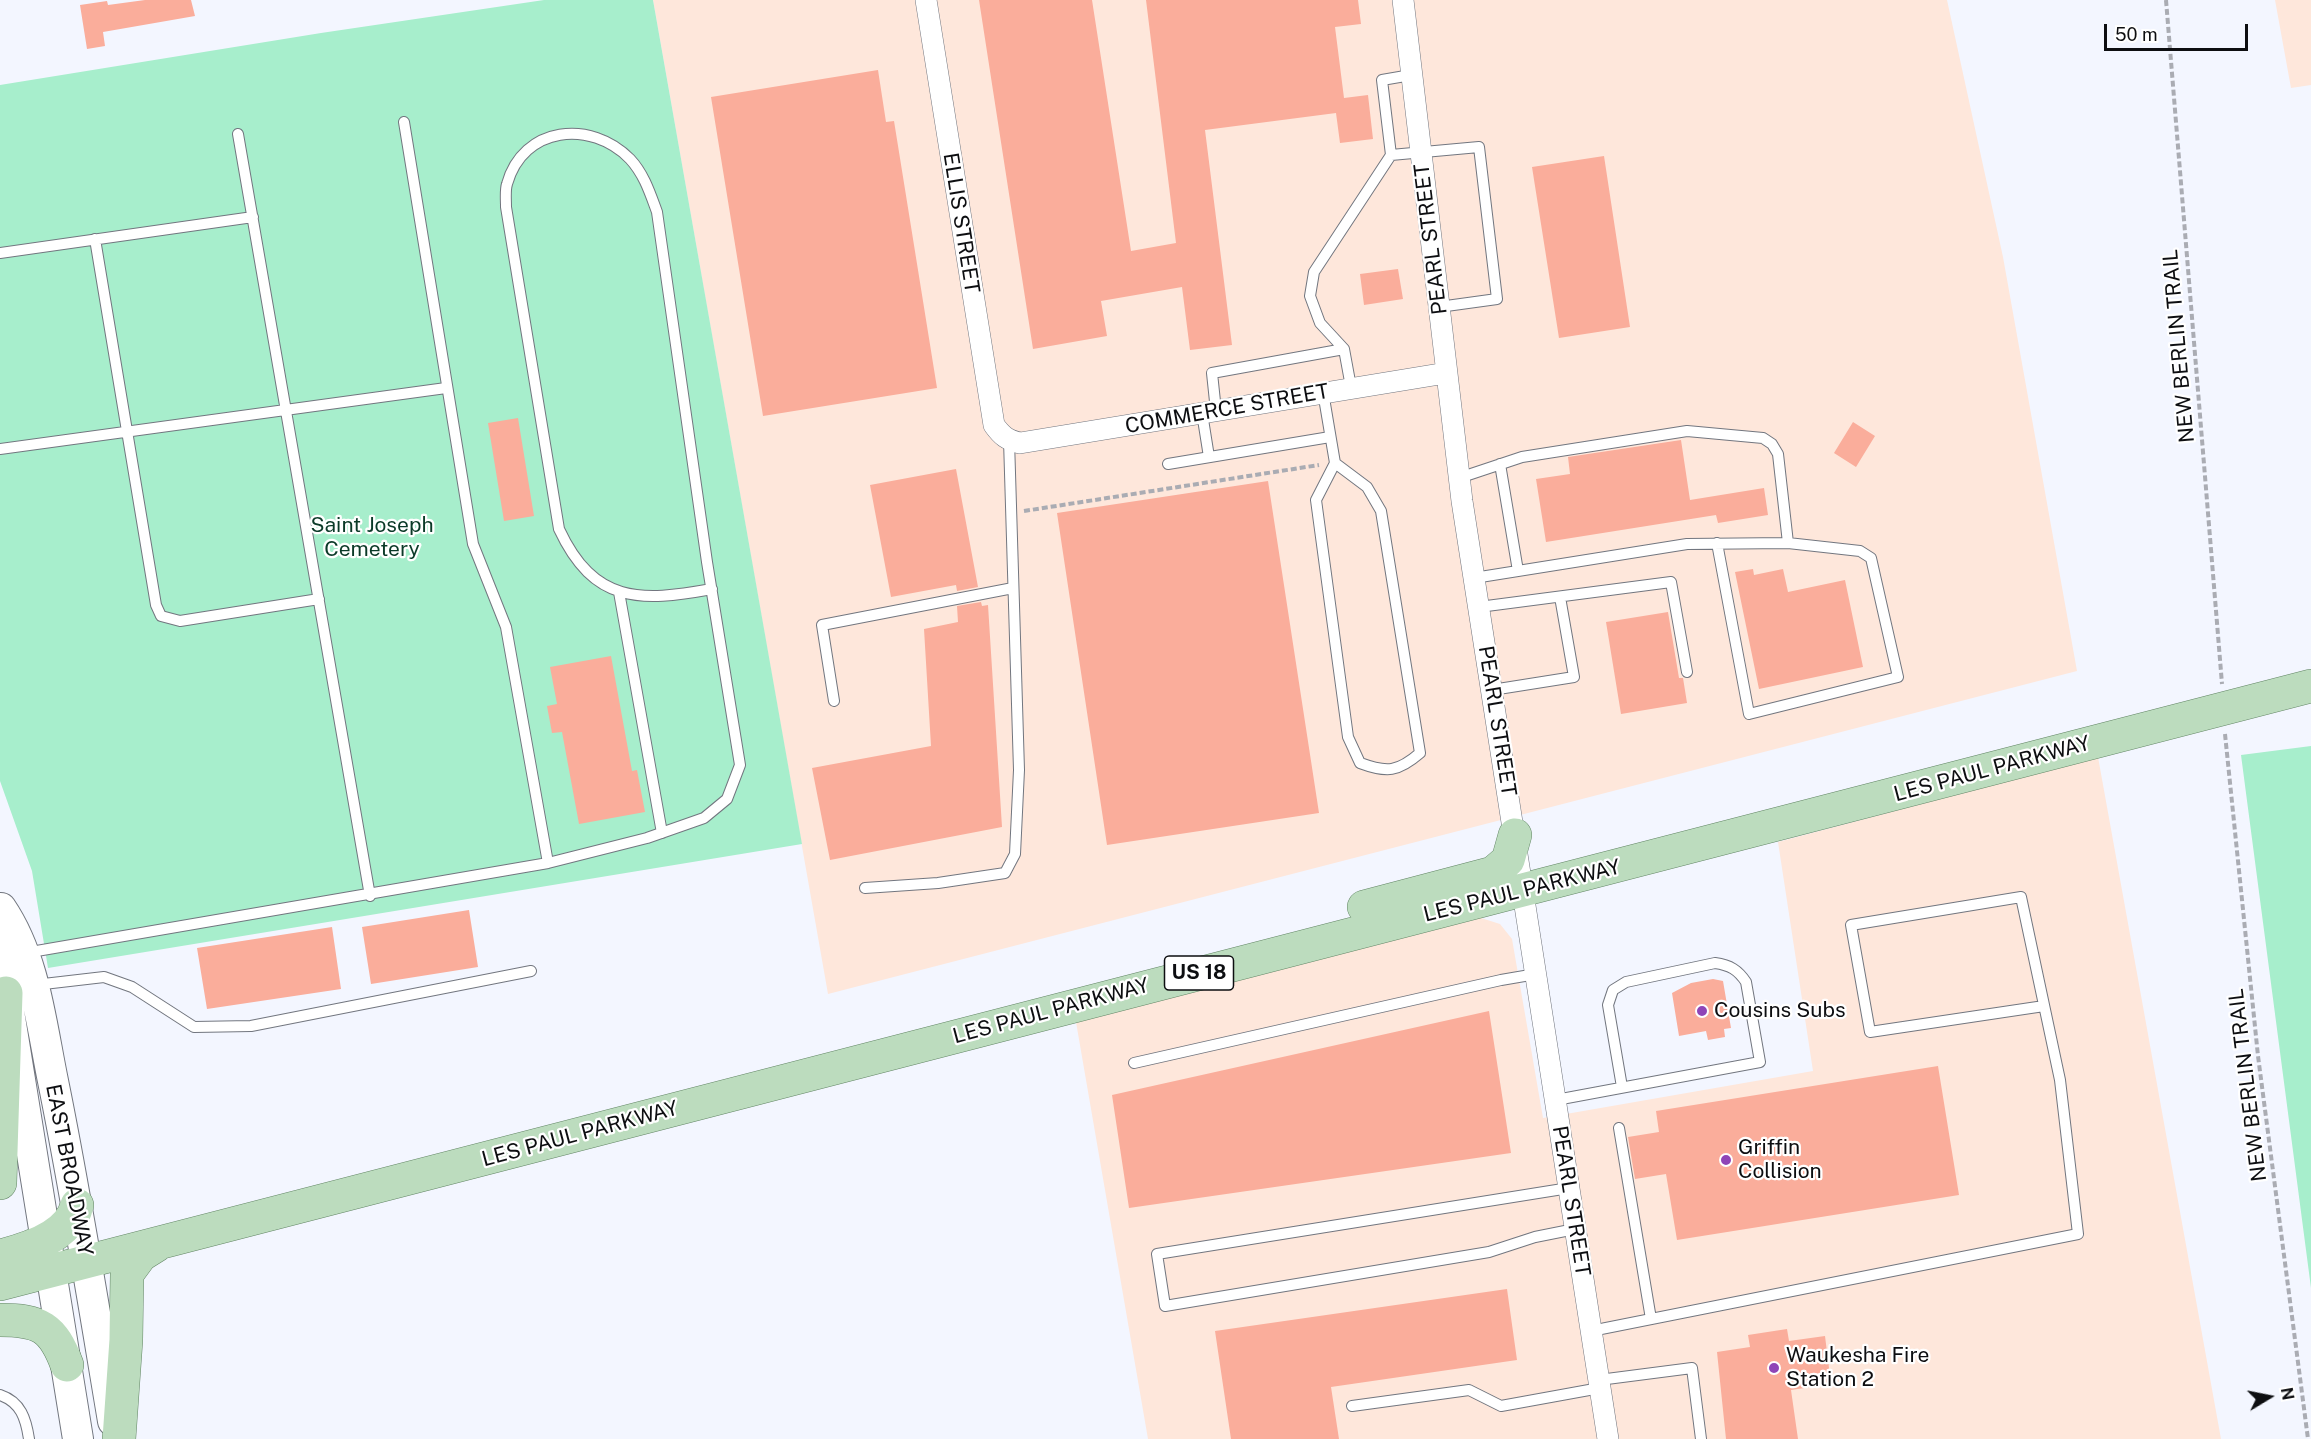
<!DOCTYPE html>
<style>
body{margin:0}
#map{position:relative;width:2311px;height:1439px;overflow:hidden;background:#f3f6ff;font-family:"Public Sans",sans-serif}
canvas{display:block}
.north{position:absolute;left:2239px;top:1367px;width:60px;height:60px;-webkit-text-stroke:4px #fff;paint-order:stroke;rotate:80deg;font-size:16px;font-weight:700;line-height:24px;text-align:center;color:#0d0e11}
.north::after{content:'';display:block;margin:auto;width:21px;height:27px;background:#0d0e11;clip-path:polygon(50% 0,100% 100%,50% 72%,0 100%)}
.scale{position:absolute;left:2104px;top:24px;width:144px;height:27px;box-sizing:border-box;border:3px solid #0d0e11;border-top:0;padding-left:8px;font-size:18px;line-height:21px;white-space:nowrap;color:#0d0e11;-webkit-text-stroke:4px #fff;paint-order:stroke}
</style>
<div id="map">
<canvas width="2311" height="1439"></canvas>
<div class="north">N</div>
<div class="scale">50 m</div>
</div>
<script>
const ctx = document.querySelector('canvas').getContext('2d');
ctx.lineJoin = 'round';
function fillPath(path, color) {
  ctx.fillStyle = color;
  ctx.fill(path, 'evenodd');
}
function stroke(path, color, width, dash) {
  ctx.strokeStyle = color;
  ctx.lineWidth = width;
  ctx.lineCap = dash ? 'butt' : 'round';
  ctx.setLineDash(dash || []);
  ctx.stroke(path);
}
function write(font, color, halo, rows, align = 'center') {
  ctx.font = font + ' "Public Sans",sans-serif';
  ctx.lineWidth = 4.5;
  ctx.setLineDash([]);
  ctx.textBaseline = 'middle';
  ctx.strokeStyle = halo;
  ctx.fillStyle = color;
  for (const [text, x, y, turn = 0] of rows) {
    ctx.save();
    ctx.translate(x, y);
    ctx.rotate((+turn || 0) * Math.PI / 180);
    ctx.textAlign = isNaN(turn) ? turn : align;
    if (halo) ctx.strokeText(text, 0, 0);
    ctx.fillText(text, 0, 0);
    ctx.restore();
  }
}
const industrial = new Path2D(`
 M 653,0 L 1947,0 L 2003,257 L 2077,671 L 828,994 Z
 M 2275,0 L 2311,0 L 2311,85 L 2291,88 Z
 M 2098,757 L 2221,1439 L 1148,1439 L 1076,1022 L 1481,918 L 1500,924 L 1512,939 L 1543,1118 L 1813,1071 L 1778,842 Z`);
const green = new Path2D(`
 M 544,0 L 653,0 L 802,844 L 48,968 L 32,871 L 0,781 L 0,85 L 321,33 Z
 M 2311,746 L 2311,1288 L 2241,755 Z`);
const building = new Path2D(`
 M 145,0 L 191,0 L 195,16 L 103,32 L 105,46 L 87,49 L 80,5 L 107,1 L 108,5 Z
 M 979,0 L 1092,0 L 1131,251 L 1176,243 L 1146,0 L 1358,0 L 1361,24 L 1335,27 L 1344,98 L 1368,95 L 1373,139 L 1340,143 L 1336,113 L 1205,130 L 1232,345 L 1190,350 L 1182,287 L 1101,301 L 1107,336 L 1033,349 Z
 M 878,70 L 886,122 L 894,121 L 937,388 L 763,416 L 711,97 Z
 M 1604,156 L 1630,327 L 1559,338 L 1532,167 Z
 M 1398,269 L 1403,299 L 1364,305 L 1360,274 Z
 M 518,418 L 534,516 L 504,521 L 488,423 Z
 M 1853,422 L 1875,436 L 1856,467 L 1834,453 Z
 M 1681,440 L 1690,500 L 1764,488 L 1768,515 L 1718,523 L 1716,515 L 1546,542 L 1536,479 L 1570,474 L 1568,457 Z
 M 956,469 L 978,587 L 957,591 L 956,585 L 891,597 L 870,485 Z
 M 1268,481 L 1319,813 L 1107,845 L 1057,513 Z
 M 1753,569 L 1754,575 L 1783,569 L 1788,592 L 1845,580 L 1863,667 L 1759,689 L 1735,572 Z
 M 981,602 L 982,606 L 988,605 L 1002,827 L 830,860 L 812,768 L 931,746 L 924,629 L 958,622 L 957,606 Z
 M 1668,612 L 1679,678 L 1683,678 L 1687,703 L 1621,714 L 1606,622 Z
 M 611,656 L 632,771 L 637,770 L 645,812 L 579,824 L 562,732 L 552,733 L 547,706 L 557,704 L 550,667 Z
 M 469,910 L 478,967 L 371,984 L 362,927 Z
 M 332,927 L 341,989 L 207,1009 L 197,948 Z
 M 1713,979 L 1723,981 L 1731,1028 L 1724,1029 L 1725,1037 L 1708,1040 L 1706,1031 L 1679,1036 L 1672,993 L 1691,983 Z
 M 1489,1011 L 1511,1153 L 1129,1208 L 1112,1095 Z
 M 1938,1066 L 1959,1195 L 1677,1240 L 1666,1174 L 1635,1179 L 1628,1137 L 1659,1132 L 1656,1111 Z
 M 1507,1289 L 1517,1360 L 1331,1387 L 1339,1439 L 1231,1439 L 1215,1331 Z
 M 1787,1329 L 1789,1341 L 1825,1336 L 1831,1384 L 1791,1390 L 1798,1439 L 1726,1439 L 1717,1352 L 1750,1347 L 1748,1335 Z`);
const path = new Path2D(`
 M 2166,0 L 2222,684
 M 1024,511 L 1319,465
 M 2225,734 L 2258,1056 L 2308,1439`);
const lane = new Path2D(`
 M 1411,75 L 1382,80 L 1391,155 L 1479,147 L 1497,299 L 1439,307
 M 404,122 L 473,544 L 506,627 L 548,863
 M 238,134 L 370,896
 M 95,239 L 156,605 L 161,616 L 180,621 L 319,599
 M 0,253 L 253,217
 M 1344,349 L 1320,323 L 1310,296 L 1314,272 L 1391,155
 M 1323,392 L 1335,463 L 1367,487 L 1381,511 L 1420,753 C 1398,772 1387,773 1360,763 L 1348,737 L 1316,500 L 1335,463
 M 1216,411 L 1212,373 L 1344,349 L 1351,387
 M 1202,413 L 1209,457
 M 0,449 L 446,388
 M 1168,464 L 1330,437
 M 1500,464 L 1518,571
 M 1459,478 L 1522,457 L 1687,431 L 1763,438 L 1772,444 L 1778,454 L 1788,543 L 1687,544 L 1474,578
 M 1717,543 L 1749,714 L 1898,677 L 1871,558 L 1860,551 L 1788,543
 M 619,592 L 662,833
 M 1479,607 L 1671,582 L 1687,672
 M 1492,690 L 1574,677 L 1560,597
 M 834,701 L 822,625 L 1013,588
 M 865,888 L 938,883 L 1005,873 L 1015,854 L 1019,770 L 1009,440
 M 25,953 L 548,863 L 647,838 L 704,818 L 727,799 L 740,765 L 707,562 L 657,212 C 650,193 644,174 630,159 C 591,119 523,126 507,184 C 505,190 506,199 506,207 L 559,529 C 594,604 640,602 712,589
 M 35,985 L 104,977 L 132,987 L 194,1027 L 251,1026 L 531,971
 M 1134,1063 L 1501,980 L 1536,974
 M 1556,1100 L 1760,1062 L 1746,982 C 1738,970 1730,965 1715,963 L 1626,982 L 1613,990 L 1608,1005 L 1622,1087
 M 1619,1128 L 1651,1319
 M 1569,1188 L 1157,1254 L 1165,1306 L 1489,1252 L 1535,1237 L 1575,1229
 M 1591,1331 L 2078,1234 L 2060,1080 L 2021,897 L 1851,925 L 1870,1032 L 2044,1006
 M 1599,1380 L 1692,1368 L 1701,1439
 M 0,1395 C 21,1402 26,1419 29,1439
 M 1352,1406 L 1469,1390 L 1501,1406 L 1600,1388`);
const street = new Path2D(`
 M 926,0 L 994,425 C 1002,436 1007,440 1020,443 L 1446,373
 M 1403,0 L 1462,501 L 1608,1439`);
const secondary = new Path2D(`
 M 1,908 C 35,958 41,1023 53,1081 C 76,1194 94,1308 113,1421
 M 1,913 L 6,993 L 78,1439`);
const primary = new Path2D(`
 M 1364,907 L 1493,873 L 1508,860 L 1515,835
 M 0,1183 L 6,993
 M 0,1256 C 28,1249 70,1236 77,1205
 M 0,1284 L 2311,686
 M 0,1320 C 40,1320 53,1327 67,1365
 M 119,1439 L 126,1340 L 127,1274 L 141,1255 L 157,1245`);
const markers = [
 [1702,1011,6,"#8f45b7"],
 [1726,1160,6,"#8f45b7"],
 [1774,1368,6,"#8f45b7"]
];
const shields = [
 [1199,973,69]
];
const shieldNames = [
 ["US 18",1199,973]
];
const streetNames = [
 ["ELLIS STREET",961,223,81],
 ["PEARL STREET",1431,239,-97],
 ["NEW BERLIN TRAIL",2179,346,-95],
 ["COMMERCE STREET",1227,409,-10],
 ["PEARL STREET",1497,721,81],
 ["LES PAUL PARKWAY",1992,769,-15],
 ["LES PAUL PARKWAY",1522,891,-14],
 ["LES PAUL PARKWAY",1051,1011,-15],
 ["NEW BERLIN TRAIL",2248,1085,-97],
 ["LES PAUL PARKWAY",580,1134,-15],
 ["EAST BROADWAY",69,1170,79],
 ["PEARL STREET",1571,1201,81]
];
const parkNames = [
 ["Saint Joseph",372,526],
 ["Cemetery",372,550]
];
const poiNames = [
 ["Cousins Subs",1714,1011],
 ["Griffin",1738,1148],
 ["Collision",1738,1172],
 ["Waukesha Fire",1786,1356],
 ["Station 2",1786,1380]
];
fillPath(industrial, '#fee7db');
fillPath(green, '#a7eecc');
fillPath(building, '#faad9b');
stroke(lane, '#72767f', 12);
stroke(street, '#72767f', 22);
stroke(secondary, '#72767f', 32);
stroke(primary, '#628565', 34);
stroke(path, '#aaacb3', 4, [6, 3]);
stroke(lane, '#fff', 10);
stroke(street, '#fff', 21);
stroke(secondary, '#fff', 30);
stroke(primary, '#bcdcbe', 33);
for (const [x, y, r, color] of markers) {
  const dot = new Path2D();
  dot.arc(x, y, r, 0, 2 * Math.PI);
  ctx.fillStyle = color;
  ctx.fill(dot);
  stroke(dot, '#fff', 2);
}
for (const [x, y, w] of shields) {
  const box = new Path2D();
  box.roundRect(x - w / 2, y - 17, w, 34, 4.5);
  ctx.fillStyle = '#fff';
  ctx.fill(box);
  stroke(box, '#0d0e11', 1.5);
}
write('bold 20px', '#0d0e11', null, shieldNames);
write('21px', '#0d0e11', '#fff', streetNames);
write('21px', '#0b3a28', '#fff', parkNames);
write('21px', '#0d0e11', '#fff', poiNames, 'left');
</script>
